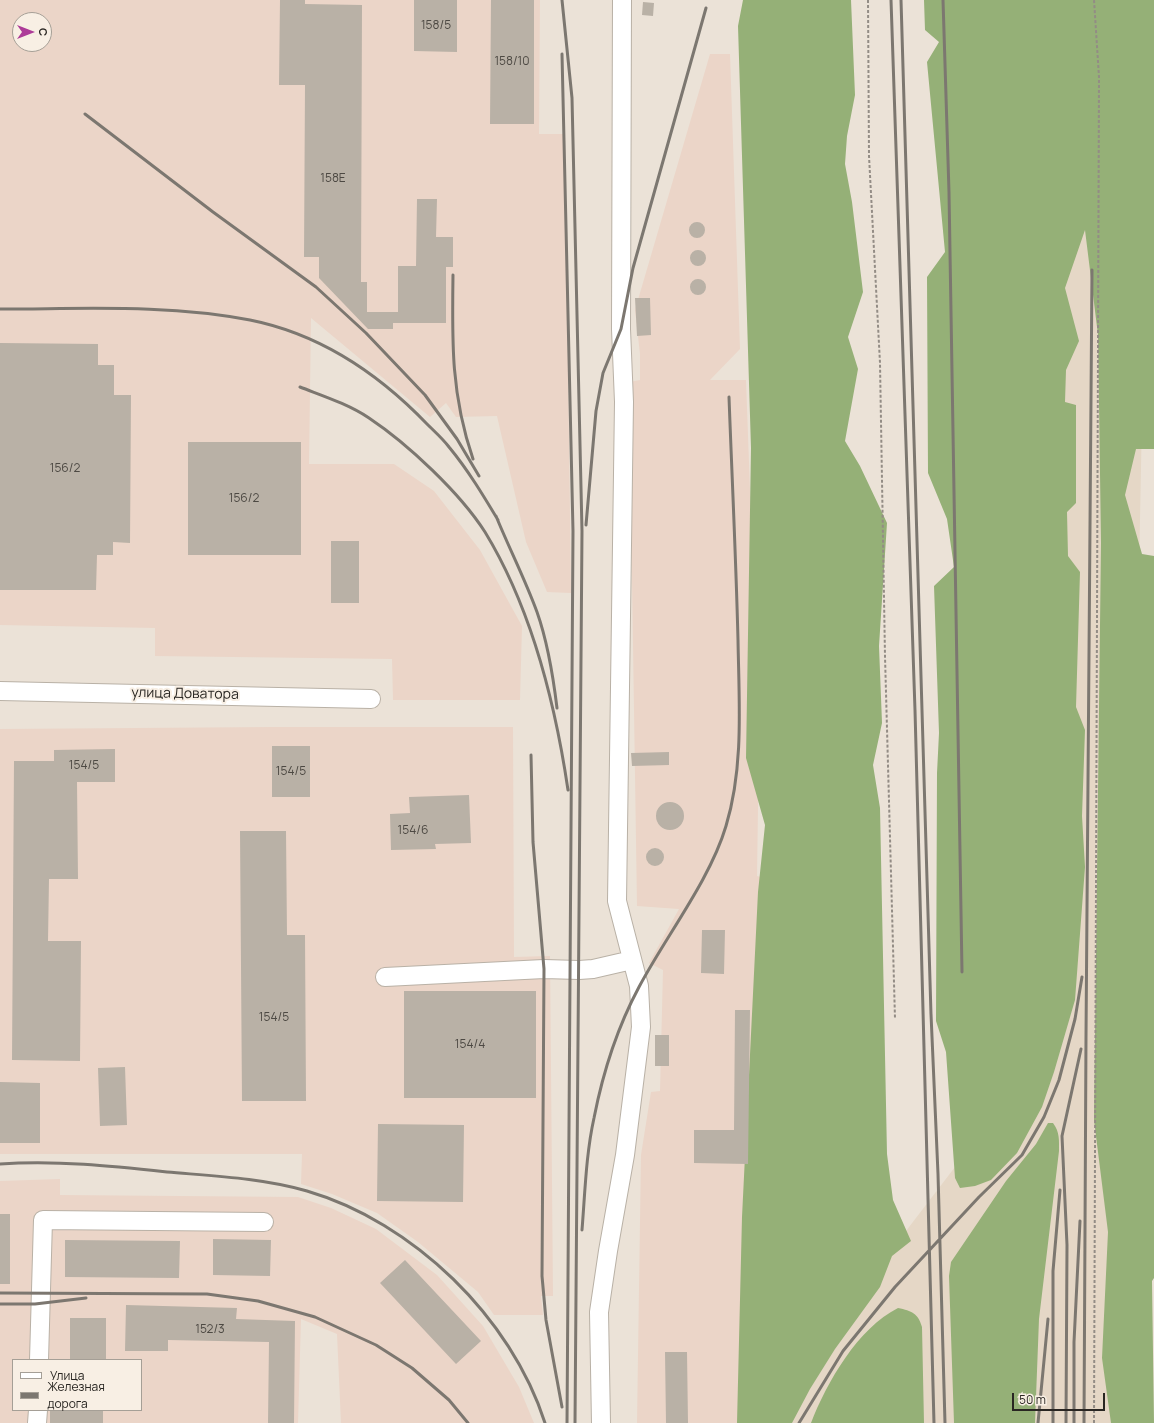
<!DOCTYPE html>
<meta charset="utf-8">
<style>
body{margin:0}
#map{position:relative;width:1154px;height:1423px;overflow:hidden;background:#ebe2d7;font-family:Manrope,sans-serif}
canvas{display:block}
.legend{position:absolute;left:12px;top:1359px;width:130px;height:52px;box-sizing:border-box;background:#f8efe4;border:1px solid #a59f96;margin:0;padding:5px 7px;list-style:none;font-size:12px;color:#292622}
.legend li{display:flex;align-items:center;gap:8px;height:20px}
.legend b{width:20px;border:1px solid #a59f96}
.north{position:absolute;left:12px;top:12px;width:40px;height:40px;box-sizing:border-box;background:#f8efe4;border:1px solid #a59f96;border-radius:50%;rotate:90deg;font-size:11px;font-weight:700;line-height:16px;text-align:center;color:#292622}
.north::after{content:'';display:block;margin:auto;width:14px;height:18px;background:#ad3c98;clip-path:polygon(50% 0,100% 100%,50% 72%,0 100%)}
.scale{position:absolute;left:1012px;top:1393px;width:93px;height:18px;box-sizing:border-box;border:2px solid #292622;border-top:0;padding-left:5px;font-size:12px;line-height:14px;white-space:nowrap;color:#292622;-webkit-text-stroke:3px #f8efe4;paint-order:stroke}
</style>
<div id="map">
<canvas width="1154" height="1423"></canvas>
<ul class="legend">
<li><b style="height:5px;background:#fff"></b>Улица</li>
<li><b style="height:5px;background:#7c7770"></b>Железная дорога</li>
</ul>
<div class="north">С</div>
<div class="scale">50 m</div>
</div>
<script>
const ctx = document.querySelector('canvas').getContext('2d');
ctx.lineJoin = 'round';
function fillPath(path, color) {
  ctx.fillStyle = color;
  ctx.fill(path, 'evenodd');
}
function stroke(path, color, width, dash) {
  ctx.strokeStyle = color;
  ctx.lineWidth = width;
  ctx.lineCap = dash ? 'butt' : 'round';
  ctx.setLineDash(dash || []);
  ctx.stroke(path);
}
function write(font, color, halo, rows, align = 'center') {
  ctx.font = font + ' Manrope,sans-serif';
  ctx.lineWidth = 4;
  ctx.setLineDash([]);
  ctx.textBaseline = 'middle';
  ctx.strokeStyle = halo;
  ctx.fillStyle = color;
  for (const [text, x, y, turn = 0] of rows) {
    ctx.save();
    ctx.translate(x, y);
    ctx.rotate((+turn || 0) * Math.PI / 180);
    ctx.textAlign = isNaN(turn) ? turn : align;
    if (halo) ctx.strokeText(text, 0, 0);
    ctx.fillText(text, 0, 0);
    ctx.restore();
  }
}
const industrial = new Path2D(`
 M 0,0 L 540,0 L 539,134 L 565,134 L 571,593 L 547,592 L 526,542 L 497,416 L 456,417 L 446,403 L 430,417 L 311,318 L 309,464 L 394,464 L 434,491 L 480,550 L 522,626 L 520,700 L 393,700 L 392,659 L 155,656 L 155,628 L 0,625 ZM 20,20 L 44,20 L 44,44 L 20,44 Z
 M 710,54 L 730,54 L 740,349 L 710,380 L 746,380 L 759,739 L 757,876 L 761,877 L 742,1423 L 637,1423 L 641,1155 L 651,1092 L 660,1091 L 663,970 L 649,963 L 679,909 L 637,906 L 629,382 L 640,380 L 640,354 L 635,310 Z
 M 271,727 L 513,727 L 514,957 L 550,956 L 553,1296 L 541,1296 L 543,1315 L 494,1315 L 478,1292 L 418,1242 L 377,1213 L 332,1194 L 301,1184 L 302,1154 L 0,1154 L 0,729 Z
 M 60,1179 L 60,1195 L 298,1197 L 331,1208 L 376,1229 L 437,1275 L 483,1326 L 519,1387 L 534,1423 L 341,1423 L 337,1334 L 301,1319 L 298,1423 L 0,1423 L 0,1181 ZM 13,1360 L 141,1360 L 141,1410 L 13,1410 Z`);
const built = new Path2D(`
 M 1148,103 L 1130,1040 L 1130,1423 L 776,1423 L 801,1368 L 1037,1060 L 1065,112 Z`);
const forest = new Path2D(`
 M 743,0 L 851,0 L 855,95 L 847,136 L 845,164 L 852,202 L 863,292 L 848,337 L 858,369 L 845,441 L 860,466 L 887,523 L 879,646 L 882,723 L 873,765 L 880,808 L 887,1154 L 893,1200 L 911,1241 L 892,1256 L 880,1287 L 835,1349 L 810,1389 L 792,1423 L 737,1423 L 742,1217 L 758,892 L 765,825 L 746,758 L 751,448 L 738,26 Z
 M 924,0 L 1154,0 L 1154,449 L 1136,449 L 1125,495 L 1142,554 L 1154,556 L 1154,1278 L 1152,1281 L 1154,1423 L 1111,1423 L 1102,1358 L 1108,1232 L 1094,1120 L 1101,543 L 1098,335 L 1085,230 L 1065,288 L 1079,341 L 1066,370 L 1065,402 L 1076,405 L 1076,503 L 1067,512 L 1068,556 L 1080,572 L 1076,707 L 1085,730 L 1082,816 L 1085,867 L 1075,1000 L 1054,1072 L 1042,1107 L 1017,1153 L 991,1180 L 975,1186 L 960,1188 L 955,1178 L 946,1052 L 936,1021 L 937,773 L 939,733 L 934,586 L 954,567 L 947,519 L 928,473 L 927,277 L 945,252 L 927,62 L 939,42 L 925,30 Z
 M 1048,1123 L 1053,1123 C 1060,1132 1059,1141 1059,1151 L 1039,1319 L 1035,1423 L 954,1423 L 949,1276 L 951,1262 L 1006,1181 L 1036,1144 Z
 M 898,1308 C 912,1311 918,1313 922,1327 L 924,1423 L 811,1423 C 827,1382 858,1328 898,1308 Z`);
const building = new Path2D(`
 M 280,0 L 305,0 L 305,4 L 362,5 L 361,282 L 367,282 L 367,312 L 398,312 L 398,266 L 416,266 L 417,199 L 437,199 L 436,237 L 453,237 L 453,267 L 446,267 L 446,323 L 393,323 L 393,329 L 368,329 L 319,278 L 319,257 L 304,257 L 305,85 L 279,85 Z
 M 414,0 L 457,0 L 457,52 L 414,51 Z
 M 491,0 L 534,0 L 534,124 L 490,124 Z
 M 643,2 L 654,3 L 653,16 L 642,15 Z
 M689 230a8 8 0 1 1 16 0a8 8 0 1 1-16 0Z
 M690 258a8 8 0 1 1 16 0a8 8 0 1 1-16 0Z
 M690 287a8 8 0 1 1 16 0a8 8 0 1 1-16 0Z
 M 635,298 L 650,298 L 651,335 L 637,336 Z
 M 0,343 L 98,344 L 98,365 L 114,365 L 114,395 L 131,395 L 130,543 L 113,542 L 113,555 L 97,555 L 96,590 L 0,590 Z
 M 188,442 L 301,442 L 301,555 L 188,555 Z
 M 331,541 L 359,541 L 359,603 L 331,603 Z
 M 272,746 L 310,746 L 310,797 L 272,797 Z
 M 115,749 L 115,782 L 77,782 L 78,879 L 49,879 L 48,941 L 81,941 L 80,1061 L 12,1060 L 14,761 L 54,761 L 54,750 Z
 M 669,752 L 669,765 L 632,766 L 631,753 Z
 M 469,795 L 471,843 L 435,844 L 436,849 L 391,850 L 390,814 L 410,813 L 409,797 Z
 M656 816a14 14 0 1 1 28 0a14 14 0 1 1-28 0Z
 M 240,831 L 286,831 L 287,935 L 305,935 L 306,1101 L 242,1101 Z
 M646 857a9 9 0 1 1 18 0a9 9 0 1 1-18 0Z
 M 702,930 L 725,930 L 724,974 L 701,973 Z
 M 404,991 L 536,991 L 536,1098 L 404,1098 Z
 M 735,1010 L 750,1010 L 748,1164 L 694,1163 L 694,1130 L 734,1130 Z
 M 655,1035 L 669,1035 L 669,1066 L 655,1066 Z
 M 125,1067 L 127,1125 L 100,1126 L 98,1068 Z
 M 0,1082 L 40,1083 L 40,1143 L 0,1143 Z
 M 378,1124 L 464,1125 L 463,1202 L 377,1201 Z
 M 0,1214 L 10,1214 L 10,1284 L 0,1284 Z
 M 213,1239 L 271,1240 L 270,1276 L 213,1275 Z
 M 65,1240 L 180,1241 L 179,1278 L 65,1277 Z
 M 405,1260 L 481,1341 L 456,1364 L 380,1283 Z
 M 126,1305 L 237,1308 L 236,1319 L 295,1321 L 294,1423 L 268,1423 L 269,1342 L 168,1340 L 168,1351 L 125,1351 Z
 M 70,1318 L 106,1318 L 106,1360 L 70,1360 Z
 M 665,1352 L 687,1352 L 688,1423 L 666,1423 Z
 M 50,1410 L 103,1410 L 103,1423 L 50,1423 Z`);
const path = new Path2D(`
 M 868,0 L 869,156 L 880,363 L 885,656 L 895,1019
 M 1094,1423 L 1099,77 L 1094,0`);
const minor = new Path2D(`
 M 0,691 L 371,699
 M 385,977 L 544,969 L 579,970 L 593,969 L 632,960
 M 39,1360 L 43,1220 L 264,1222
 M 37,1423 L 38,1410
 M 601,1423 L 599,1312 L 608,1251 L 625,1155 L 641,1027 L 639,986 L 617,901 L 624,402 L 621,329 L 622,0`);
const rail = new Path2D(`
 M 562,0 L 572,98 L 582,531 L 575,1423
 M 891,0 L 915,710 L 934,1423
 M 901,0 L 931,1014 L 938,1174 L 945,1423
 M 943,0 L 949,192 L 962,972
 M 562,54 L 573,531 L 567,1423
 M 85,114 L 213,212 L 316,287 L 366,333 L 425,395 L 457,439 L 479,476
 M 453,275 C 452,342 451,395 473,459
 M 0,309 C 83,309 168,304 250,320 C 320,334 378,373 427,424 C 434,431 443,439 449,447 C 468,470 483,495 498,520
 M 300,387 C 323,396 348,404 369,418 C 408,444 460,493 485,532 C 532,609 555,702 568,790
 M 496,516 C 509,548 525,579 537,612 C 548,643 553,675 557,708
 M 586,525 L 596,411 L 603,373 L 621,329 L 633,268 L 706,8
 M 531,755 L 533,842 L 544,969 L 542,1276 L 546,1320 L 562,1407
 M 0,1164 C 56,1160 112,1166 167,1172 C 213,1176 262,1178 307,1191 C 413,1222 511,1317 545,1423
 M 582,1230 C 585,1193 586,1154 594,1118 C 603,1072 617,1028 639,987 C 666,936 710,880 726,826 C 744,767 739,702 738,640 C 736,559 732,478 729,397
 M 0,1293 L 207,1294 L 258,1301 L 315,1317 L 376,1345 L 412,1368 L 449,1400 L 468,1423
 M 0,1304 L 35,1304 L 86,1298
 M 799,1423 L 843,1351 L 895,1287 L 979,1197 L 1022,1155 L 1044,1117 L 1059,1080 L 1075,1019 L 1082,977
 M 1038,1423 L 1048,1319
 M 1053,1423 L 1053,1271 L 1060,1190
 M 1066,1423 L 1067,1245 L 1062,1136 L 1081,1049
 M 1074,1423 L 1074,1342 L 1080,1221
 M 1084,1423 L 1086,1036 L 1092,270`);
const numberNames = [
 ["158/5",436,26],
 ["158/10",512,62],
 ["158Е",333,179],
 ["156/2",65,469],
 ["156/2",244,499],
 ["154/5",84,766],
 ["154/5",291,772],
 ["154/6",413,831],
 ["154/5",274,1018],
 ["154/4",470,1045],
 ["152/3",210,1330]
];
const streetNames = [
 ["улица Доватора",185,694,1]
];
fillPath(industrial, '#ebd5c8');
fillPath(built, '#e5d7c6');
fillPath(forest, '#95b077');
fillPath(building, '#b9b1a6');
stroke(minor, '#b9b1a6', 20);
stroke(path, '#938c85', 2, [3, 2]);
stroke(minor, '#fff', 18);
stroke(rail, '#7c7770', 3);
write('12px', '#4d4943', null, numberNames);
write('14px', '#292622', '#f8efe4', streetNames);
</script>
